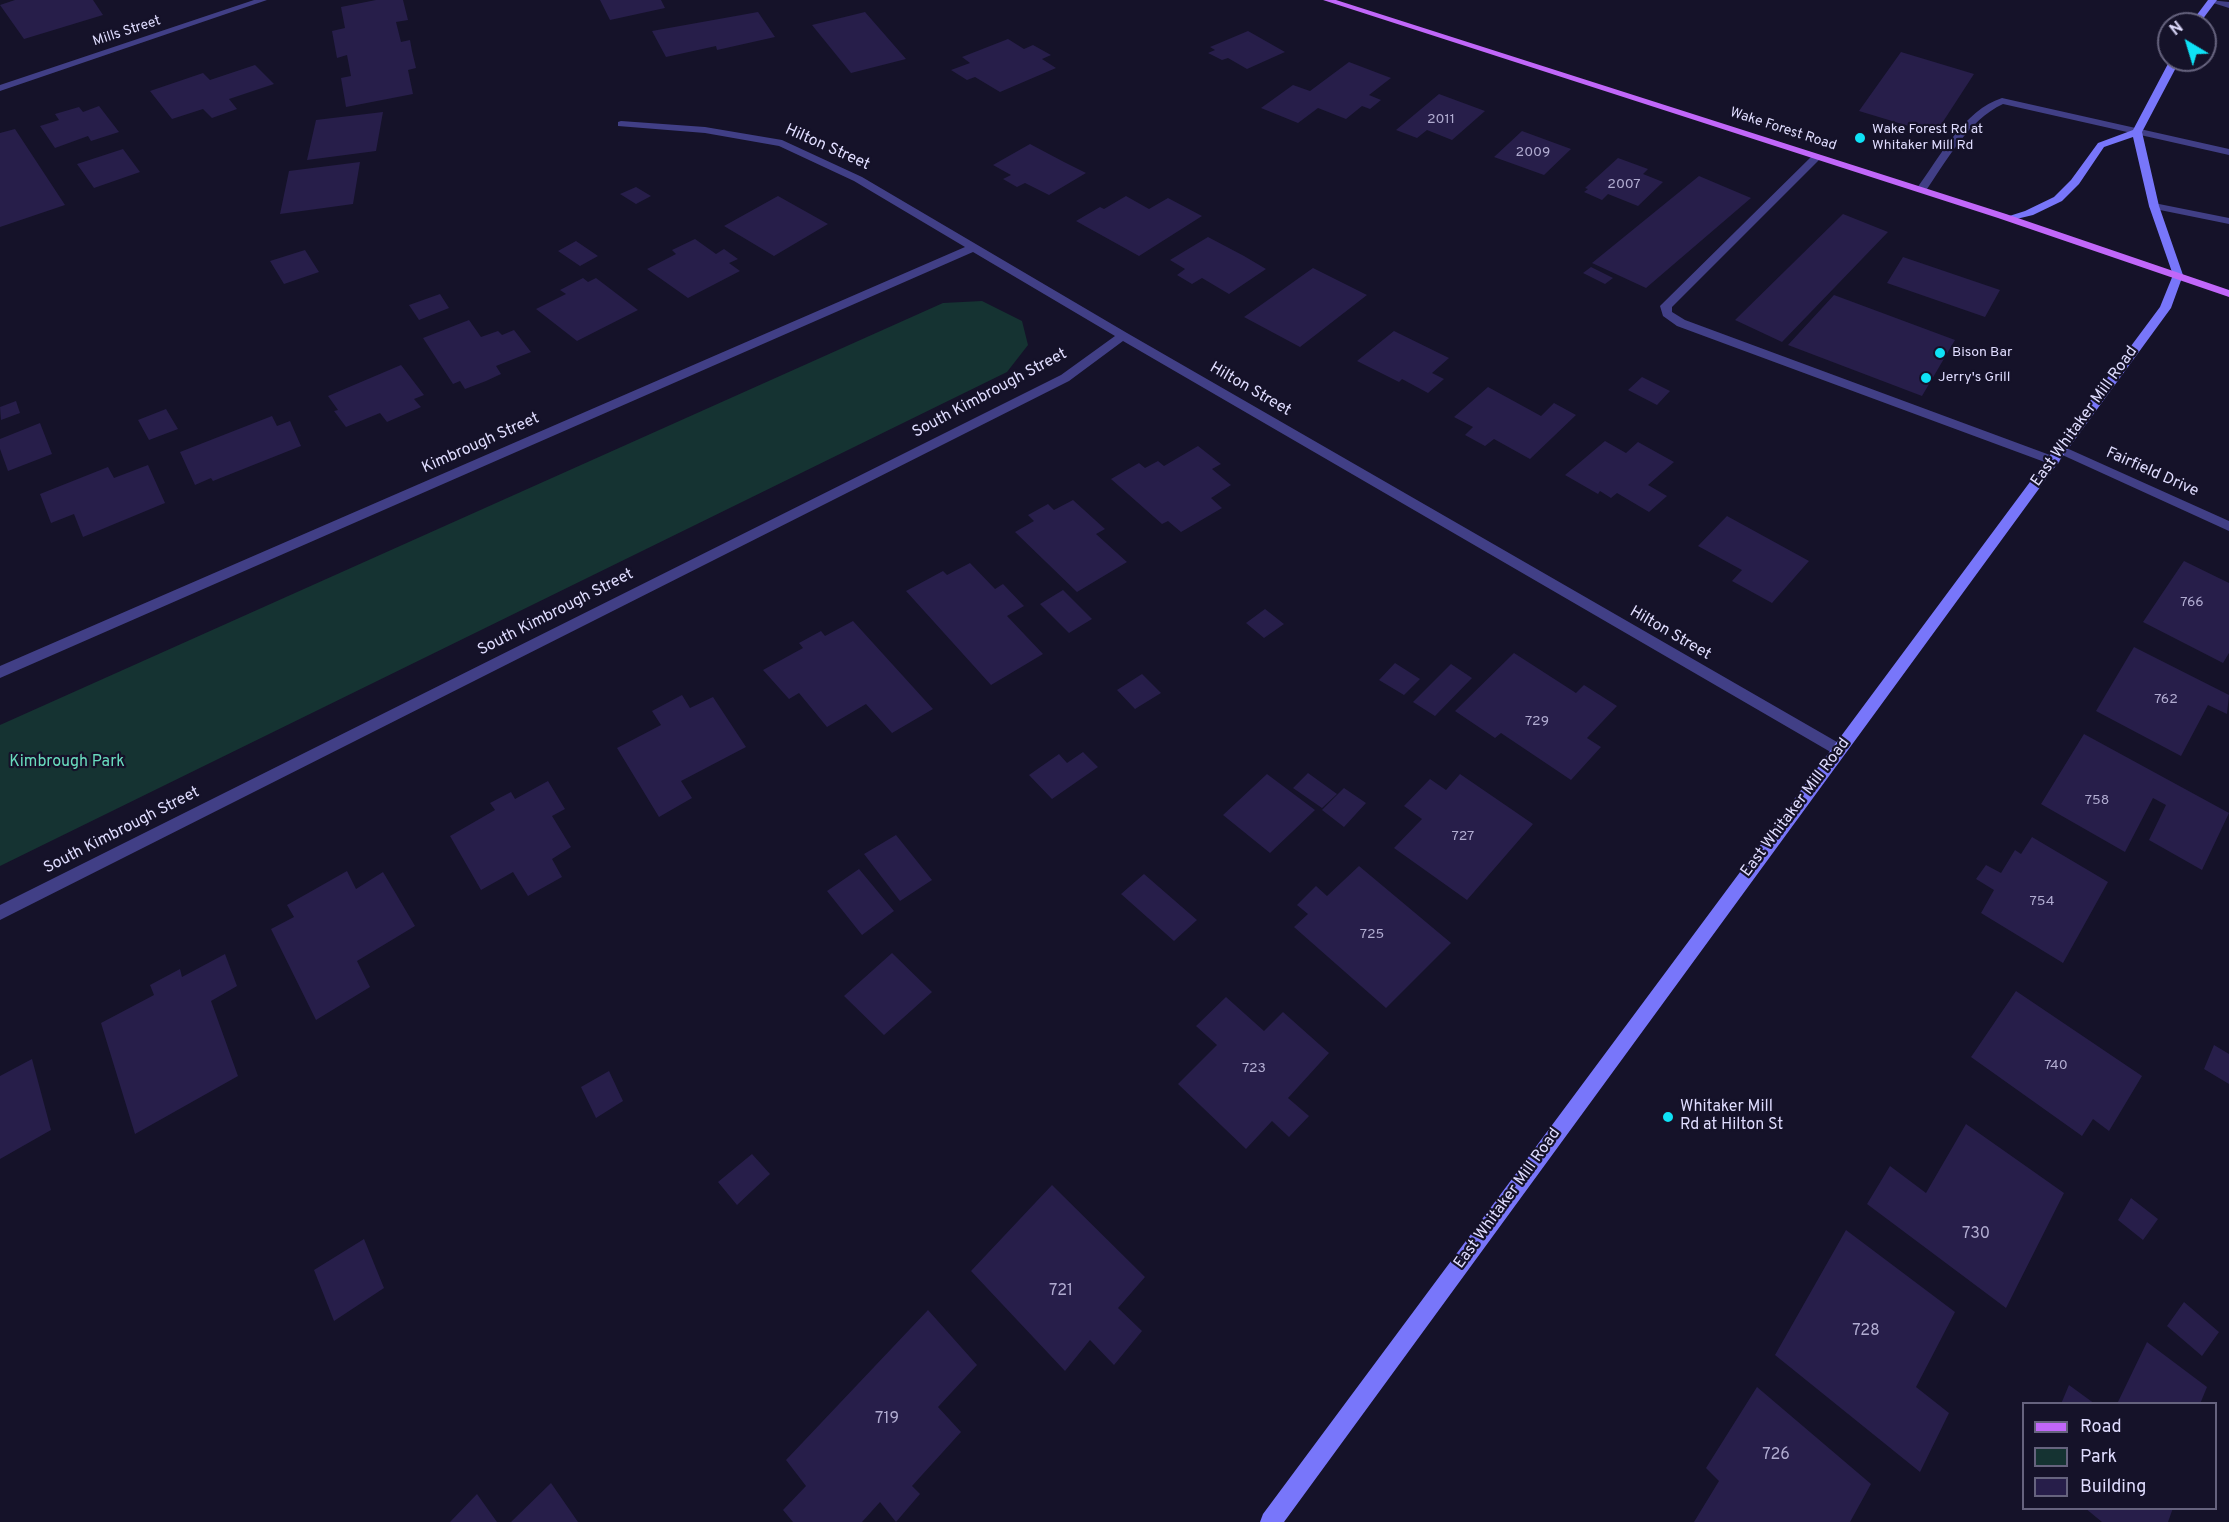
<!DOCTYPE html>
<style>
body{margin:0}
#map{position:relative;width:2229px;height:1522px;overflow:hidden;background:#151229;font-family:Overpass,sans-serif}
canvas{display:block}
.legend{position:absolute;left:2022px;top:1402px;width:195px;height:108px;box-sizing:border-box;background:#151229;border:2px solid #66637e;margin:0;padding:8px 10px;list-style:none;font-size:18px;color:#dfdcfe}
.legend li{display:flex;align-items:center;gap:12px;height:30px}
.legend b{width:30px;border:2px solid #66637e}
.north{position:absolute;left:2157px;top:12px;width:60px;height:60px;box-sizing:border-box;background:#151229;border:2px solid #66637e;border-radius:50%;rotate:322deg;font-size:16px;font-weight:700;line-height:24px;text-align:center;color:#dfdcfe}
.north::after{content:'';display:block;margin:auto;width:21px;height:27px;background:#0fe2f6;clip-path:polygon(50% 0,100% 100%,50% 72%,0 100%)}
</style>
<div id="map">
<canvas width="2229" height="1522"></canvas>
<ul class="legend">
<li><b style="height:8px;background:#c167f9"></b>Road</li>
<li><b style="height:16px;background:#153332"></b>Park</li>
<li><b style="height:16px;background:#271e4a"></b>Building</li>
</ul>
<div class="north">N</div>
</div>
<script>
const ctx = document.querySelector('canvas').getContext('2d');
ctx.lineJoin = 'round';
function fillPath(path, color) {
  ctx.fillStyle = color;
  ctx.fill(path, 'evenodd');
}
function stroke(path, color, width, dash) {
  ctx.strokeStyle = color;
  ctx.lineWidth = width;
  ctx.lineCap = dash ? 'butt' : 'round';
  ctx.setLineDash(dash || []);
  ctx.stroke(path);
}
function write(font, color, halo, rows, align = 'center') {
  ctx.font = font + ' Overpass,sans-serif';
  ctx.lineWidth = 4.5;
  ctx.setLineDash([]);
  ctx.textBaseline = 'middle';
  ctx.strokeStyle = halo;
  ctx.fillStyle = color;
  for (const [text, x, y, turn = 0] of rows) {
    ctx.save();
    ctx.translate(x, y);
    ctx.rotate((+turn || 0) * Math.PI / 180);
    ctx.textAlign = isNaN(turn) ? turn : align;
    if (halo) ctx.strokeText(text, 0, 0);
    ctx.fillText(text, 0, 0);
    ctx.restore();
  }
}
const green = new Path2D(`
 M 982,301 L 1022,321 L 1028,345 L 1007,372 L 0,866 L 0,725 L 943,303 Z`);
const building = new Path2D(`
 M 15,0 L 93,0 L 103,15 L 24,39 L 0,5 Z
 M 376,0 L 403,0 L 408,20 L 396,22 L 401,42 L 410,40 L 412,51 L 416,68 L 408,70 L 413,94 L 346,107 L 341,78 L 351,76 L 347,55 L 337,58 L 332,31 L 345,28 L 341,7 Z
 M 600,0 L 661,0 L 665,8 L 610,20 Z
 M 758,12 L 775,37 L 717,50 L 716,46 L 666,57 L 652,31 Z
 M 865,12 L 906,59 L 851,73 L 812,25 Z
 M 1248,31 L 1285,52 L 1247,69 L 1228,58 L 1222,60 L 1208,53 L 1215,50 L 1210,47 Z
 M 1008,39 L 1024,49 L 1033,45 L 1051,55 L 1042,59 L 1056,68 L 1000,92 L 975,77 L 967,80 L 951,70 L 970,63 L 962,57 Z
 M 1901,52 L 1974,74 L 1935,134 L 1859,111 Z
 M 1349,62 L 1391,78 L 1369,95 L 1381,100 L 1370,109 L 1362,106 L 1346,119 L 1318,108 L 1298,123 L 1261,108 L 1293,85 L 1310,91 Z
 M 255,65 L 274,84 L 229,99 L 237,109 L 212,118 L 203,109 L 172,119 L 150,91 L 203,73 L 210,80 Z
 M 1439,94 L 1485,111 L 1452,140 L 1427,130 L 1417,138 L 1396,130 Z
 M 99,106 L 119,132 L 91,141 L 88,136 L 55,148 L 40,126 L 59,120 L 55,114 L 79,107 L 83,112 Z
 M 383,112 L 376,151 L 307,160 L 316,120 Z
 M 15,129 L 65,205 L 0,227 L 0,133 Z
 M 1522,131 L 1571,149 L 1544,175 L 1494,157 Z
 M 1030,144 L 1064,162 L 1086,173 L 1049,195 L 1025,183 L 1017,187 L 1003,179 L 1011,175 L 993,165 Z
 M 123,149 L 140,172 L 94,188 L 77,164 Z
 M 1618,158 L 1648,169 L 1643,174 L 1663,182 L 1638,206 L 1608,194 L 1602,200 L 1584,192 L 1588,189 L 1585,188 Z
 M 360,162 L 353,204 L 280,214 L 289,171 Z
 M 1699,176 L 1751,198 L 1646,288 L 1592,263 Z
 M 636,187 L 651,196 L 636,204 L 620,194 Z
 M 778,196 L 828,224 L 774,256 L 724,226 Z
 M 1126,196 L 1149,209 L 1168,198 L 1202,216 L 1139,256 L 1076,221 L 1100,207 L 1104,209 Z
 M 1843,214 L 1888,232 L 1782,342 L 1735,320 Z
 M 1208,237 L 1244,256 L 1266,269 L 1229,294 L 1202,278 L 1192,284 L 1177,275 L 1185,269 L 1170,260 Z
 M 695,239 L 716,254 L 724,249 L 738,259 L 729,263 L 740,271 L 688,298 L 647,269 L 676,254 L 672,250 Z
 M 576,241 L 598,256 L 580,266 L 558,251 Z
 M 305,250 L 319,272 L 284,284 L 270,261 Z
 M 1903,257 L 2000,290 L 1985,317 L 1887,283 Z
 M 1591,267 L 1613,278 L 1605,284 L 1583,273 Z
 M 1313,268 L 1367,295 L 1300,347 L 1244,317 Z
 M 583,278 L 588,282 L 596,278 L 638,310 L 577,341 L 536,309 L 566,294 L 560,290 Z
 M 440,294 L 449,308 L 419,320 L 409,305 Z
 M 1834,295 L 1955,340 L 1922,396 L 1788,345 Z
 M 469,320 L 481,337 L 498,331 L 502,335 L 514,330 L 531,352 L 496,366 L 501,374 L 486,381 L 465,389 L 460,381 L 453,384 L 423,338 Z
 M 1394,331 L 1449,358 L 1432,373 L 1444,379 L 1428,393 L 1402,379 L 1399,382 L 1357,361 Z
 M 401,365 L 424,395 L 414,399 L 421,407 L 387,422 L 380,413 L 346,427 L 334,411 L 338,410 L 328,396 Z
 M 1642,377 L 1670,391 L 1657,405 L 1628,390 Z
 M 1488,387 L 1541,416 L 1554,403 L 1576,415 L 1530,459 L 1494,439 L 1485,446 L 1465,435 L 1473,427 L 1454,417 Z
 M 16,401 L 20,413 L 1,420 L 0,407 Z
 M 166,409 L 178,429 L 149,440 L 138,420 Z
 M 272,416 L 277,426 L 290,421 L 301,446 L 213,481 L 211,478 L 195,485 L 180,452 Z
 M 40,423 L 52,454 L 8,471 L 0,449 L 0,439 Z
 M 1605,441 L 1626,453 L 1638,442 L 1674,462 L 1648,485 L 1667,496 L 1649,512 L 1617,493 L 1611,498 L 1600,491 L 1598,494 L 1565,475 Z
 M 1198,446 L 1221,464 L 1212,469 L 1231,485 L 1211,498 L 1222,508 L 1181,532 L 1168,521 L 1162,524 L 1111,479 L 1139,463 L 1145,468 L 1158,461 L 1164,466 Z
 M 148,465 L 165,503 L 83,537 L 74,514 L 51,523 L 40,494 L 108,467 L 114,478 Z
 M 1073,500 L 1105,529 L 1096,534 L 1127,562 L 1077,592 L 1015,532 L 1034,521 L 1028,515 L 1048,504 L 1054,510 Z
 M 1727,516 L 1809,561 L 1772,603 L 1732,581 L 1742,570 L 1698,546 Z
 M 2184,561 L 2229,583 L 2229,653 L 2223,663 L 2143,622 Z
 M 970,563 L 995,589 L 1003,584 L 1024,606 L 1007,616 L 1043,654 L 991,685 L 906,591 L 943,571 L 947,575 Z
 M 1063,590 L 1092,619 L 1069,633 L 1040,604 Z
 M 1265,609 L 1284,624 L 1264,638 L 1246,623 Z
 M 853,621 L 933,709 L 892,733 L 866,704 L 827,727 L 799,693 L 789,699 L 763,670 L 803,648 L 799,643 L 821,631 L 825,636 Z
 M 2134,647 L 2229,695 L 2227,714 L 2208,705 L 2181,756 L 2096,711 Z
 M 1514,653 L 1576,693 L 1584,685 L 1617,706 L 1587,738 L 1601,747 L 1571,780 L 1501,733 L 1495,738 L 1455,711 Z
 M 1395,663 L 1420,679 L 1404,695 L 1379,680 Z
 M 1451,664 L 1472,678 L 1435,716 L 1413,702 Z
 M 1142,674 L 1161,693 L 1135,709 L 1117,690 Z
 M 682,695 L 690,708 L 713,697 L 746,747 L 681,781 L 692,798 L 659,817 L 617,748 L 661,725 L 652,711 Z
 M 2084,734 L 2229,813 L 2202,870 L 2149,840 L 2166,805 L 2153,798 L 2125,852 L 2041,804 Z
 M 1083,752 L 1098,767 L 1052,799 L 1029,775 L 1059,754 L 1067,763 Z
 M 1308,773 L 1337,794 L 1322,808 L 1293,788 Z
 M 1267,774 L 1315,810 L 1270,853 L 1223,815 Z
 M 1460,774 L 1533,824 L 1467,900 L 1394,848 L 1422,819 L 1404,806 L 1430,779 L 1446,790 Z
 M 548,781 L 565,809 L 552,816 L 571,847 L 552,859 L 562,877 L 528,896 L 513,872 L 481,890 L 450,836 L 495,810 L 490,803 L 511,792 L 515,799 Z
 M 1344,788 L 1366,803 L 1344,827 L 1322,810 Z
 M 896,835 L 932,880 L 900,901 L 864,854 Z
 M 2032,837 L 2108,882 L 2063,963 L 1981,913 L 1994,890 L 1976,879 L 1986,865 L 2001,873 L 2015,850 L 2021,854 Z
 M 1359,866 L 1451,943 L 1386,1008 L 1294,927 L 1308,914 L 1297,905 L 1316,886 L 1327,896 Z
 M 859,869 L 894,911 L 862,935 L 827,891 Z
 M 347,871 L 356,889 L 383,872 L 415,926 L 357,961 L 370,987 L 316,1020 L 271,929 L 294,917 L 287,905 Z
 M 1144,874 L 1197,920 L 1174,941 L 1121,894 Z
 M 892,953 L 932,992 L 884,1035 L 844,996 Z
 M 225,954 L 237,986 L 211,1001 L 238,1076 L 135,1134 L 101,1023 L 154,995 L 150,985 L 180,969 L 182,977 Z
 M 2016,991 L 2142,1076 L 2109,1131 L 2093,1119 L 2082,1136 L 1971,1057 Z
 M 1226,997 L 1264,1031 L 1283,1012 L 1329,1053 L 1288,1098 L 1309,1116 L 1289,1137 L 1272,1121 L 1246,1149 L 1178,1084 L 1217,1045 L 1196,1026 Z
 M 2214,1045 L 2229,1054 L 2229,1084 L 2204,1069 Z
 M 32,1059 L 51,1130 L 0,1159 L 0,1076 Z
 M 609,1071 L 623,1101 L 596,1118 L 581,1087 Z
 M 1966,1124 L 2064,1193 L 2006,1308 L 1867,1204 L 1890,1166 L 1926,1193 Z
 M 752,1154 L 770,1174 L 737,1205 L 718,1182 Z
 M 1052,1185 L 1145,1277 L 1118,1308 L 1142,1331 L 1114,1365 L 1090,1340 L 1065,1371 L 971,1271 Z
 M 2131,1198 L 2158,1219 L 2143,1240 L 2118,1220 Z
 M 1846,1230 L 1955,1312 L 1916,1387 L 1949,1413 L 1920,1472 L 1775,1355 Z
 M 364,1239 L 384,1288 L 334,1321 L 314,1270 Z
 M 2184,1302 L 2219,1332 L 2202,1356 L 2167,1326 Z
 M 928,1310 L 977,1365 L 938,1407 L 961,1432 L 912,1486 L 920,1494 L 896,1522 L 880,1502 L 862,1522 L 793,1522 L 783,1510 L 806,1486 L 786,1460 Z
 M 2147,1342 L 2207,1387 L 2200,1404 L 2117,1404 Z
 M 2069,1385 L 2095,1404 L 2061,1404 Z
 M 1757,1387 L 1871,1484 L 1850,1522 L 1694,1522 L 1719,1481 L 1706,1468 Z
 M 551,1483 L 578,1522 L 511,1522 Z
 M 477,1494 L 497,1522 L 450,1522 Z
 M 2085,1508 L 2173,1508 L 2168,1522 L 2102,1522 Z`);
const lane = new Path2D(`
 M 2209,0 L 2229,2 L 2229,8 L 2210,2 Z
 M 2002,98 L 2229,149 L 2229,155 L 2003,104 C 1968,120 1946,162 1925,192 L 1917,192 L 1917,188 C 1940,157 1964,110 2002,98 Z
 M 1813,155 L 1822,157 L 1672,307 L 1672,312 L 1685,320 L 2058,458 L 2060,461 L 2058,464 L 2050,464 L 1677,326 L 1663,316 L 1660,306 L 1662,304 Z
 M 2154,203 L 2229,218 L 2229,224 L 2150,208 L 2149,206 Z`);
const street = new Path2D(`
 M 254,0 L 267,0 L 0,91 L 0,85 Z
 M 621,121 L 705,127 L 782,140 L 862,177 L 1127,333 L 1844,746 L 1846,750 L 1844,754 L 1834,754 L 1123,341 L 1069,381 L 0,920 L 0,905 L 1061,375 L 1115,336 L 973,252 L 0,678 L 0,666 L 965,247 L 854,181 L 779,146 L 705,133 L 618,126 L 618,122 Z
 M 2062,446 L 2229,521 L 2229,531 L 2058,453 L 2056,450 L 2058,447 Z`);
const secondary = new Path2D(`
 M 2208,0 L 2217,0 L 2199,24 L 2190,24 Z
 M 2170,60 L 2180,60 L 2142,132 L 2159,206 L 2183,275 L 2171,308 L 1284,1522 L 1260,1522 L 1263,1514 L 2160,307 L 2173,275 L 2149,206 L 2133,137 L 2104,147 L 2079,184 L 2062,201 L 2033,215 L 2008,221 L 2003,218 L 2025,211 L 2054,197 L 2071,180 L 2098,143 L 2133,130 Z`);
const primary = new Path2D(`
 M 1323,0 L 1336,0 L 2006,214 L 2229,290 L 2229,297 L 1998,218 Z`);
const markers = [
 [1860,138,6,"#0fe2f6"],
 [1940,353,6,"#0fe2f6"],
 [1926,378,6,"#0fe2f6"],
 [1668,1117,6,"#0fe2f6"]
];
const farStreetnames = [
 ["Mills Street",127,32,-18],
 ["Wake Forest Road",1783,130,18]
];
const numberNames = [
 ["2011",1441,120],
 ["2009",1533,153],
 ["2007",1624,185],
 ["766",2192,603],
 ["762",2166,700],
 ["729",1537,722],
 ["758",2097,801],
 ["727",1463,837],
 ["754",2042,902],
 ["725",1372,935],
 ["740",2056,1066],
 ["723",1254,1069]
];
const farPoinames = [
 ["Wake Forest Rd at",1872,130],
 ["Whitaker Mill Rd",1872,146],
 ["Bison Bar",1952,353],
 ["Jerry's Grill",1938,378]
];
const streetNames = [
 ["Hilton Street",827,148,24],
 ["Hilton Street",1250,390,30],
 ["South Kimbrough Street",990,394,-28],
 ["East Whitaker Mill Road",2085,417,-54],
 ["Kimbrough Street",481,444,-24],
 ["Fairfield Drive",2152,473,24],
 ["South Kimbrough Street",556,613,-27],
 ["Hilton Street",1670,634,30],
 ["East Whitaker Mill Road",1796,808,-53],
 ["South Kimbrough Street",122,831,-27],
 ["East Whitaker Mill Road",1508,1199,-54]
];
const parkNames = [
 ["Kimbrough Park",67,763]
];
const poiNames = [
 ["Whitaker Mill",1680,1108],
 ["Rd at Hilton St",1680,1126]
];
const nearNumbernames = [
 ["730",1976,1235],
 ["721",1061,1292],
 ["728",1866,1332],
 ["719",887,1420],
 ["726",1776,1456]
];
fillPath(green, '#153332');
fillPath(building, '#271e4a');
fillPath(lane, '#413f86');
fillPath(street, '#413f86');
fillPath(secondary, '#7876fa');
fillPath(primary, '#c167f9');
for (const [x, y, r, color] of markers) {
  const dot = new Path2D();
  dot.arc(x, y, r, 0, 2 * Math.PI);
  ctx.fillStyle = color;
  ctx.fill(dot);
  stroke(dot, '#151229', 2);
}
write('14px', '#dfdcfe', '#151229', farStreetnames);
write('14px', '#b1acd1', null, numberNames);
write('14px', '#dfdcfe', '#151229', farPoinames, 'left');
write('16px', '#dfdcfe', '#151229', streetNames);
write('16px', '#69dcbe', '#151229', parkNames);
write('16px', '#dfdcfe', '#151229', poiNames, 'left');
write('16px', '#b1acd1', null, nearNumbernames);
</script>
